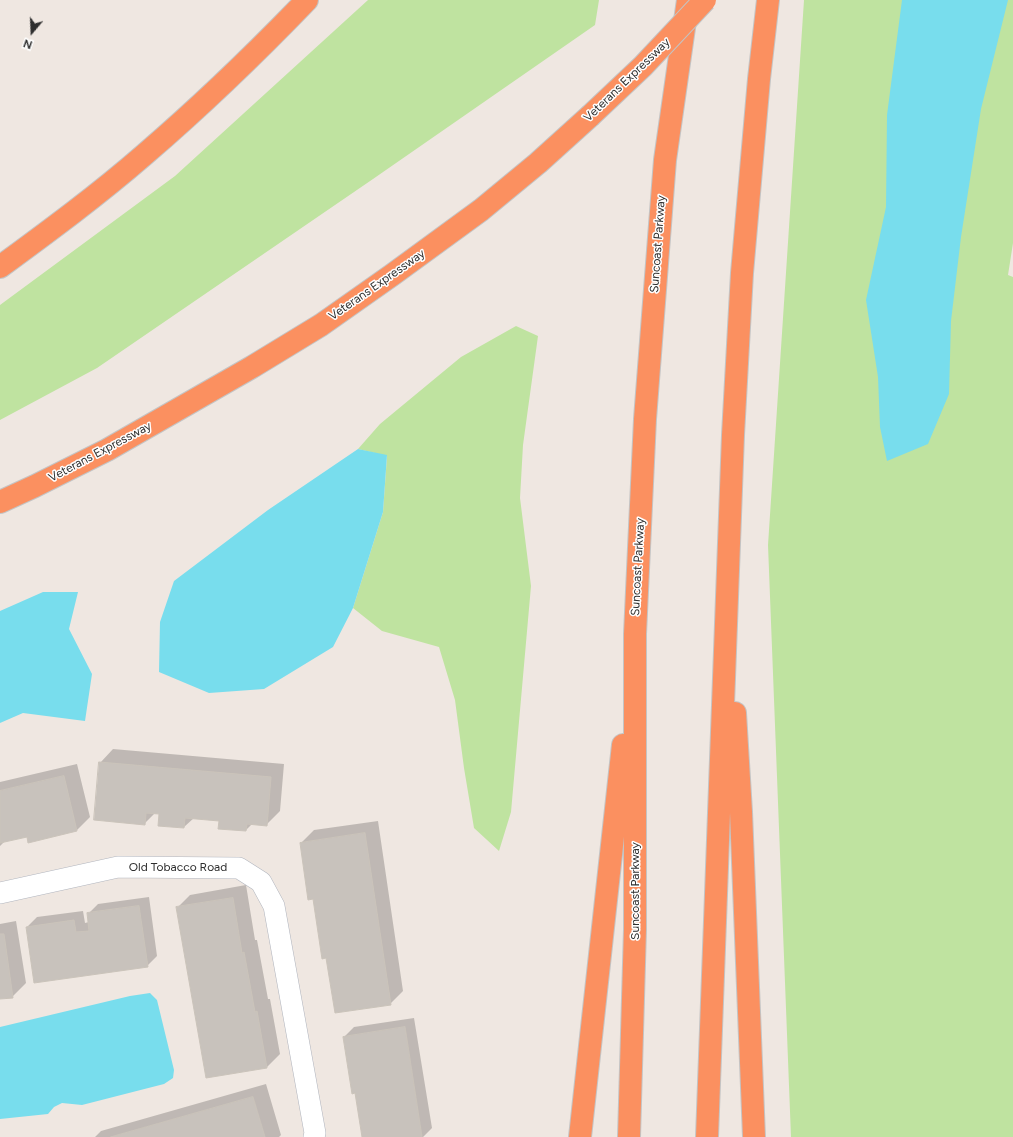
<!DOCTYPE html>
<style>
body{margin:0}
#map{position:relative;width:1013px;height:1137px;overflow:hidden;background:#efe7e1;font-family:Figtree,sans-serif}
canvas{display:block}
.north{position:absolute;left:12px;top:12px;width:40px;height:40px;-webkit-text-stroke:3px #fff;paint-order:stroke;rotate:199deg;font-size:11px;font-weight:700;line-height:16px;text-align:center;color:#2e2e2e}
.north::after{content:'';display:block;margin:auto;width:14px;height:18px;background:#2e2e2e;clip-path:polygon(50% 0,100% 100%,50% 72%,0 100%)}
</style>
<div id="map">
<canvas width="1013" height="1137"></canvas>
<div class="north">N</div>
</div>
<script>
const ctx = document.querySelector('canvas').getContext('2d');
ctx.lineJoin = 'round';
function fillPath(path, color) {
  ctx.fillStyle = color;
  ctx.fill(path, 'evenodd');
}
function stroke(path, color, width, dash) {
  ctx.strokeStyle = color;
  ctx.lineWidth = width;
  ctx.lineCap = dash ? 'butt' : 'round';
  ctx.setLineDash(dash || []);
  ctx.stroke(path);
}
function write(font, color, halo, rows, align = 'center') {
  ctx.font = font + ' Figtree,sans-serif';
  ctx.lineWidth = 3;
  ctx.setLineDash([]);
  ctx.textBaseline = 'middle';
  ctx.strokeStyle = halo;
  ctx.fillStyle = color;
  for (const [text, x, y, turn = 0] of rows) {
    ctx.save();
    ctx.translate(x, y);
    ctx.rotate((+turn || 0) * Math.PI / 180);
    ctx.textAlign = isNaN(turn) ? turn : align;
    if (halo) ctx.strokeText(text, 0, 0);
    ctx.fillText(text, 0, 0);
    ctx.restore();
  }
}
const green = new Path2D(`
 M 368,0 L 599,0 L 595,25 L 373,179 L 97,368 L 0,420 L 0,305 L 175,176 Z
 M 804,0 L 1013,0 L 1013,243 L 1008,275 L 1013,277 L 1013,1137 L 791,1137 L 768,545 Z
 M 516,326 L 538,336 L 523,445 L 520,498 L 531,586 L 511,812 L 499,851 L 474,828 L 464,768 L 455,700 L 439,647 L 382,631 L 353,608 L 383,512 L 387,456 L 358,449 L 380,424 L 461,357 Z`);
const water = new Path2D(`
 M 902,0 L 1008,0 L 981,109 L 961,237 L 951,321 L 949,394 L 928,444 L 887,461 L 880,427 L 878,377 L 866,300 L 886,207 L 887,115 Z
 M 358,449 L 387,455 L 383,512 L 353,608 L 333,647 L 264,689 L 209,693 L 159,672 L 160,622 L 174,581 L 268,510 Z
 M 43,592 L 78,592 L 69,629 L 92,674 L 85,721 L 23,713 L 0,723 L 0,611 Z
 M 150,993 L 157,1000 L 174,1070 L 173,1078 L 164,1084 L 82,1105 L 62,1103 L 54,1107 L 48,1114 L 0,1119 L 0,1027 L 130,996 Z`);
const shadow = new Path2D(`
 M 113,749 L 284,764 L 280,811 L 266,825 L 253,823 L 246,830 L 220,820 L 194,818 L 184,827 L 160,813 L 155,813 L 144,824 L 100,763 Z
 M 77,764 L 90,817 L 77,830 L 29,841 L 27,836 L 5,841 L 0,846 L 0,782 Z
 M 378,821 L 403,991 L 390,1004 L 327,957 L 301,843 L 314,830 Z
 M 246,885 L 255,940 L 257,940 L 268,999 L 270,999 L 280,1054 L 267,1067 L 177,908 L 190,895 Z
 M 149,897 L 157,956 L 147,966 L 27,927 L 37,917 L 83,911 L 85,923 L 89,922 L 88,914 L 98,904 Z
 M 16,921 L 26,983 L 12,997 L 0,998 L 0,924 Z
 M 414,1018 L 432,1128 L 423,1137 L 363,1137 L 356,1092 L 344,1037 L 354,1027 Z
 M 266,1084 L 281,1135 L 279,1137 L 95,1137 L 101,1131 Z`);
const building = new Path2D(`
 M 99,762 L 271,777 L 267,826 L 247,824 L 246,831 L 218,829 L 219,821 L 185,818 L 184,828 L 158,826 L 159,814 L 146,813 L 145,825 L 94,820 Z
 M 64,776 L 77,831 L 28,843 L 27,837 L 0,843 L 0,791 Z
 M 365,833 L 391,1005 L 335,1013 L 326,958 L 322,959 L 313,899 L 308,900 L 300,843 Z
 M 233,898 L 242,953 L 244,952 L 255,1012 L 257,1011 L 267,1068 L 206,1078 L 176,907 Z
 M 139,906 L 148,967 L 34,983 L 26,927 L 74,920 L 76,932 L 89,931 L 87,913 Z
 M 0,934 L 4,934 L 13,998 L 0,999 Z
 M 405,1027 L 422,1137 L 362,1137 L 355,1093 L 352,1094 L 343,1037 Z
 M 253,1097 L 265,1137 L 111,1137 Z`);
const minor = new Path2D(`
 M 0,893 L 118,867 L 239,868 L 261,882 L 274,906 L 315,1133 L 314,1137`);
const motorway = new Path2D(`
 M 0,267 C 49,231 98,195 144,155 C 201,106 255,54 307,0
 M 0,502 L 35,486 L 107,450 L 252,367 L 321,325 L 392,275 L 481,210 L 538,163 L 590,116
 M 735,713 L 741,812 L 754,1137
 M 580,1137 L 623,745
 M 629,1137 L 635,929 L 635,634 L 645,419 L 665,160 L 688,0
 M 707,1137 L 733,435 L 742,273 L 759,79 L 768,0`);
const motorwayBridge = new Path2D(`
 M 590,116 L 643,66 L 705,0`);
const streetNames = [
 ["Veterans Expressway",627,80,-44],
 ["Suncoast Parkway",658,244,-86],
 ["Veterans Expressway",377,285,-35],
 ["Veterans Expressway",100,452,-28],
 ["Suncoast Parkway",638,567,-87],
 ["Old Tobacco Road",178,867],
 ["Suncoast Parkway",635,891,-90]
];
fillPath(green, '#bfe3a0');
fillPath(water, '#78dded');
fillPath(shadow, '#0003');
fillPath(building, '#c8c2bc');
stroke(building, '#cac3ba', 1);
stroke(minor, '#b1b5be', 22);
stroke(motorway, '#c4c4c4', 24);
stroke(minor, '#fff', 21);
stroke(motorway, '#fb9060', 22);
stroke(motorwayBridge, '#c4c4c4', 24, []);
stroke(motorwayBridge, '#fb9060', 22);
write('12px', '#2e2e2e', '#fff', streetNames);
</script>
